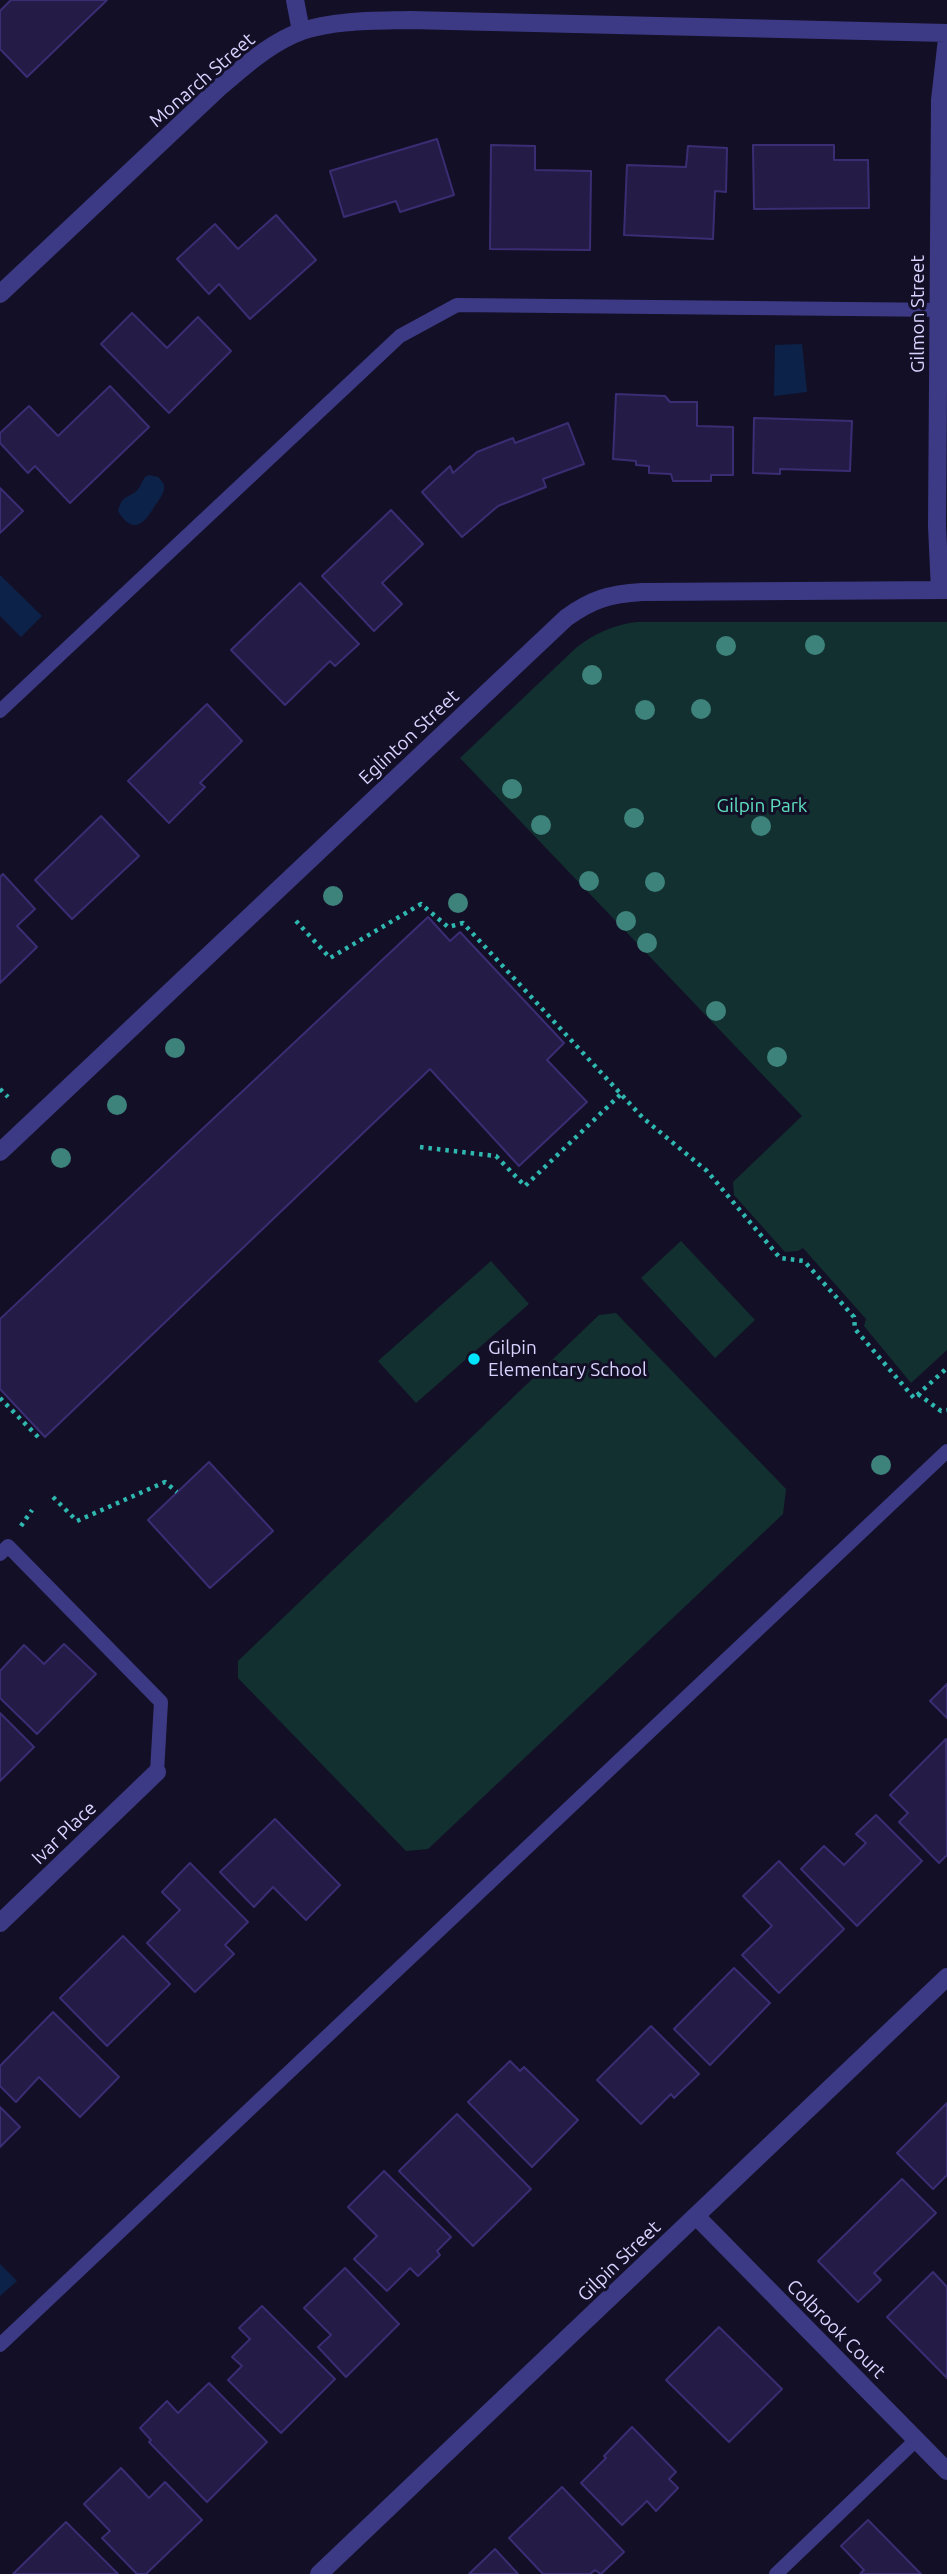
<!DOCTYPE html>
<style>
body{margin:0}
canvas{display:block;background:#130f26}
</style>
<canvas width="947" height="2574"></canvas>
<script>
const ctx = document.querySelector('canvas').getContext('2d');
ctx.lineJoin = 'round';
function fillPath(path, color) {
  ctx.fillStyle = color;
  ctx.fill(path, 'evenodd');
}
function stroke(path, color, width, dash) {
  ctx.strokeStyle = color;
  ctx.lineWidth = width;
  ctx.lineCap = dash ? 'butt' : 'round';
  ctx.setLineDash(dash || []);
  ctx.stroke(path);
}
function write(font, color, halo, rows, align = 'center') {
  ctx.font = font + ' Ubuntu,sans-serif';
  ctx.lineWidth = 6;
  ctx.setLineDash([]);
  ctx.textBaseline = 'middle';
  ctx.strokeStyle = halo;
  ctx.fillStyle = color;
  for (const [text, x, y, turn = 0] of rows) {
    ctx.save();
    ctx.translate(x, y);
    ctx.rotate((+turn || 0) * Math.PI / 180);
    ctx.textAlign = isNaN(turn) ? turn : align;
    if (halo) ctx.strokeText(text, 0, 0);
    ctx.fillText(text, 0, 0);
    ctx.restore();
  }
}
const green = new Path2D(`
 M 637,622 L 947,622 L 947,1350 L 911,1383 L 864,1326 L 866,1319 L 803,1248 L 798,1251 L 785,1252 L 734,1195 L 733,1182 L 802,1116 L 460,758 L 577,647 C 596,633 613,625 637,622 Z
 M 681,1241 L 755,1320 L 715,1358 L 641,1278 Z
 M 491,1261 L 529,1304 L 416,1403 L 378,1361 Z
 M 616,1313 L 786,1489 L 783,1514 L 428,1849 L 406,1851 L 238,1678 L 238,1661 L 599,1315 Z`);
const water = new Path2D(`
 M 802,344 L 807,392 L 774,396 L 775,345 Z
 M 149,475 L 158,477 C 160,479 164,483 164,486 C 165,493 158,501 154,507 C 143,526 132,534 118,511 C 122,493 131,499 139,488 C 141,485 142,481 145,477 Z
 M 0,575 L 42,616 L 21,637 L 0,616 Z
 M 0,2264 L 17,2281 L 0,2296 Z`);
const building = new Path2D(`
 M 11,0 L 107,0 L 27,77 L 0,49 L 0,11 Z
 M 437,139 L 454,195 L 400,212 L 396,201 L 344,217 L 330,171 Z
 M 491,145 L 535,146 L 535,170 L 591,171 L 590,250 L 490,249 Z
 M 753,145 L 834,145 L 834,160 L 868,160 L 869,208 L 754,209 Z
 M 688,146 L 727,148 L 726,192 L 715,191 L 713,239 L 624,235 L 627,165 L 686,167 Z
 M 276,215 L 316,260 L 250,319 L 219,284 L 209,294 L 177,259 L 215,224 L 238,249 Z
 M 132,313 L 167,348 L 198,317 L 231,351 L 169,413 L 101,344 Z
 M 110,386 L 149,427 L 70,503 L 35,466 L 28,473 L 0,443 L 0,433 L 29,406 L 58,436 Z
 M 616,394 L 665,396 L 670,402 L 697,402 L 697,426 L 733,427 L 733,475 L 711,475 L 711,481 L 673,481 L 671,474 L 649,473 L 649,466 L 636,465 L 636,461 L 613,459 Z
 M 754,418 L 852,421 L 850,471 L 780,469 L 780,474 L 753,473 Z
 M 568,423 L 584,464 L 543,479 L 546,487 L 498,506 L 462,537 L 422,492 L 450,466 L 453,473 L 477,452 L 513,438 L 515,443 Z
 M 0,488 L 23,511 L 0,533 Z
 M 391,510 L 423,544 L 382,583 L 402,604 L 374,631 L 322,576 Z
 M 300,583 L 359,644 L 335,666 L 330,661 L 285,705 L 231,650 Z
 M 207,704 L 242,741 L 200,783 L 205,787 L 169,823 L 128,781 Z
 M 101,816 L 139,856 L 72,919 L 35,880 Z
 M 3,874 L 35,909 L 17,926 L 37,947 L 0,983 L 0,877 Z
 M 428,917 L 450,941 L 460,932 L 564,1043 L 547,1060 L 587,1102 L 519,1166 L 430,1069 L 45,1437 L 0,1389 L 0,1319 Z
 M 209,1462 L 273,1531 L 210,1588 L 148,1520 Z
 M 64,1644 L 96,1674 L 37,1734 L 0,1698 L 0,1671 L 24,1645 L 44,1664 Z
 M 947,1684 L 947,1718 L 930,1701 Z
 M 0,1713 L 34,1747 L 0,1781 Z
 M 946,1739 L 947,1855 L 939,1863 L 899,1822 L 908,1813 L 890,1795 Z
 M 876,1815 L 922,1861 L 857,1926 L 801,1869 L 824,1846 L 844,1865 L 866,1843 L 856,1834 Z
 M 275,1819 L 340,1885 L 306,1920 L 273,1887 L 254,1907 L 220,1872 Z
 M 779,1861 L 844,1929 L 779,1993 L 742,1955 L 772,1926 L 743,1896 Z
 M 190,1863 L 248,1922 L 225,1945 L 234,1954 L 195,1992 L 147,1943 L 180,1910 L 162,1892 Z
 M 123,1936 L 170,1984 L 107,2046 L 60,1998 Z
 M 734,1968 L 770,2003 L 710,2065 L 674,2029 Z
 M 53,2012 L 119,2077 L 80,2117 L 39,2077 L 16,2102 L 0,2086 L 0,2066 Z
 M 651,2026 L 699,2074 L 674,2098 L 671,2094 L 641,2124 L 597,2080 Z
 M 510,2061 L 520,2071 L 524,2067 L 578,2120 L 532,2167 L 468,2102 Z
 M 947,2103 L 947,2175 L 933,2189 L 897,2153 Z
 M 0,2107 L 20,2127 L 0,2147 Z
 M 457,2114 L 531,2189 L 473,2246 L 399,2171 Z
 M 384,2171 L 451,2237 L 437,2251 L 440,2255 L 418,2276 L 410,2268 L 387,2291 L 354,2259 L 377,2236 L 348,2207 Z
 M 902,2179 L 936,2213 L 874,2273 L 881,2280 L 858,2302 L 818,2261 Z
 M 345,2268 L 399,2324 L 346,2377 L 318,2347 L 331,2335 L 304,2308 Z
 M 933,2272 L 947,2287 L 947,2378 L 887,2317 Z
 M 262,2306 L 335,2379 L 281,2433 L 228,2380 L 242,2366 L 232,2357 L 250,2339 L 239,2328 Z
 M 719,2327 L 782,2389 L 729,2442 L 666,2380 Z
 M 209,2383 L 267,2442 L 207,2502 L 149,2442 L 151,2440 L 140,2428 L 167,2401 L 178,2413 Z
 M 632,2427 L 676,2472 L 669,2479 L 678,2488 L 656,2511 L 647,2501 L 622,2525 L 581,2483 L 606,2458 L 604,2456 Z
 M 121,2468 L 149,2498 L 165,2482 L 202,2520 L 146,2574 L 137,2574 L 102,2538 L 110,2531 L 84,2504 Z
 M 562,2487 L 624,2552 L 601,2574 L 595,2570 L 590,2574 L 543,2574 L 509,2538 Z
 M 868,2520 L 921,2574 L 860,2574 L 864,2570 L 841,2546 Z
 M 66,2522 L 118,2574 L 13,2574 Z
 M 495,2549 L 518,2574 L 469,2574 Z`);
const path = new Path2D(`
 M 296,921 L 330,958 L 421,904 L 448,927 L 463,923 L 643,1118 L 707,1171 L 780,1258 L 804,1261 L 854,1317 L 855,1329 L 914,1398 L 947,1368
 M 0,1089 L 8,1097
 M 420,1147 L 496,1156 L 525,1186 L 621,1094
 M 918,1394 L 941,1411 L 947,1410
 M 0,1398 L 41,1440
 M 53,1497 L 77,1521 L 165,1482 L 177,1492
 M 21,1526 L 32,1510`);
const service = new Path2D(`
 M 0,711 L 400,336 L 457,305 L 947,310
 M 0,1554 L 8,1546 L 161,1702 L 157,1772
 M 0,2345 L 947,1451
 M 776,2574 L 916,2440`);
const minor = new Path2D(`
 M 295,0 L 301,31
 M 0,294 L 221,86 C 245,66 271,42 302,31 C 336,20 374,21 410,20 L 947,33
 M 940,590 L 937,526 L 940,100 L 947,39
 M 0,1152 L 566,618 C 592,599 610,594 642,592 L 947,590
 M 0,1923 L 157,1772
 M 696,2216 L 947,2471`);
const tertiary = new Path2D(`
 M 319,2574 L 947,1977`);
const trees = [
 [815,645],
 [726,646],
 [592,675],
 [701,709],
 [645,710],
 [512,789],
 [634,818],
 [541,825],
 [761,826],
 [589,881],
 [655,882],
 [333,896],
 [458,903],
 [626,921],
 [647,943],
 [716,1011],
 [175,1048],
 [777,1057],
 [117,1105],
 [61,1158],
 [881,1465]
];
const markers = [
 [474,1359,7,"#00e5ff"]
];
const streetNames = [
 ["Monarch Street",202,80,-41],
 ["Gilmon Street",918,314,-90],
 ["Eglinton Street",409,737,-43],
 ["Ivar Place",64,1833,-44],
 ["Gilpin Street",619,2261,-44],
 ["Colbrook Court",836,2329,45]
];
const parkNames = [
 ["Gilpin Park",762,806]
];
const poiNames = [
 ["Gilpin",488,1348],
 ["Elementary School",488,1370]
];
fillPath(green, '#12302f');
fillPath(water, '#0c2248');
fillPath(building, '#241b47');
stroke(building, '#3b2d73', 2);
stroke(path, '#2fb8b0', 4.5, [3.5, 5]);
stroke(service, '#3d3a85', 14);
stroke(minor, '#3d3a85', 18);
stroke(tertiary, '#3d3a85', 18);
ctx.fillStyle = '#3d827b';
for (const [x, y] of trees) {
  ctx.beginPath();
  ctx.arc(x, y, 10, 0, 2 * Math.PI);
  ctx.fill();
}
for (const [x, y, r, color] of markers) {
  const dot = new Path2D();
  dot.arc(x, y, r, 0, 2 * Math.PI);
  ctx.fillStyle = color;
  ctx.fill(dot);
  stroke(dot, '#130f26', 2.5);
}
write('19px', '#d9d4ff', '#130f26', streetNames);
write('19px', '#5fe0c0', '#130f26', parkNames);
write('19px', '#d9d4ff', '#130f26', poiNames, 'left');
</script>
